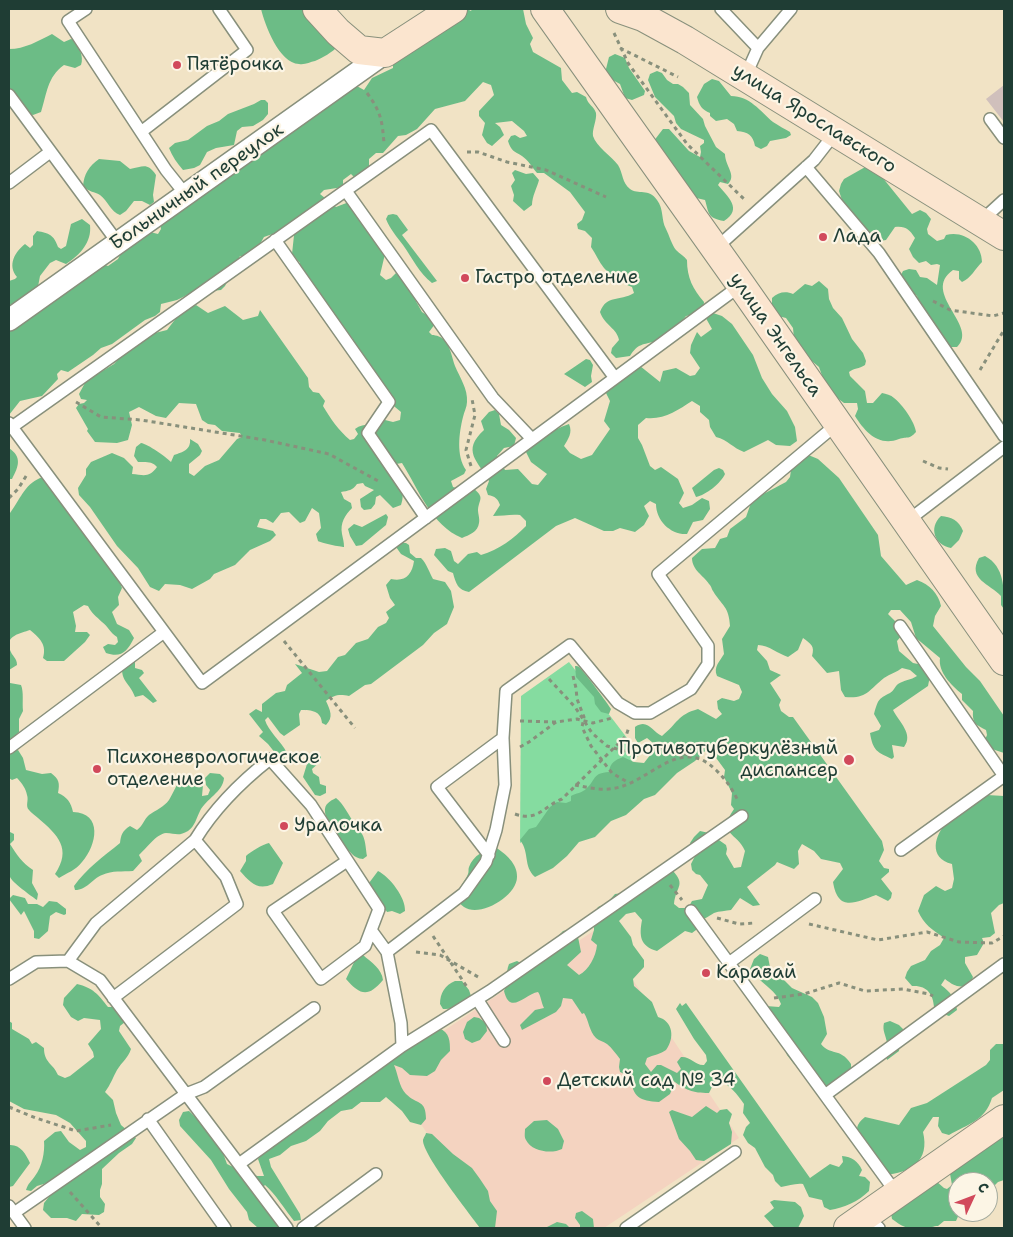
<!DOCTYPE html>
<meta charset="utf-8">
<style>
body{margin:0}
#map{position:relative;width:1013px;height:1237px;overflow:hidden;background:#f1e3c5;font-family:"Shantell Sans",sans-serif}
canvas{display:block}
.frame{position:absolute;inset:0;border:10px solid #1f3d34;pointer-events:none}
.north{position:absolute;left:948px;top:1172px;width:50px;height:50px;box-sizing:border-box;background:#fcf5e5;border:1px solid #a4ab9e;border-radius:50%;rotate:47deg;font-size:14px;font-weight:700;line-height:20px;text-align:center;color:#1f3d34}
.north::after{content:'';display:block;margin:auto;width:18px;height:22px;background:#d1495b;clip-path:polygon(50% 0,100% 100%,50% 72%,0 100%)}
</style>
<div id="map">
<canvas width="1013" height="1237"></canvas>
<div class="frame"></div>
<div class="north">С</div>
</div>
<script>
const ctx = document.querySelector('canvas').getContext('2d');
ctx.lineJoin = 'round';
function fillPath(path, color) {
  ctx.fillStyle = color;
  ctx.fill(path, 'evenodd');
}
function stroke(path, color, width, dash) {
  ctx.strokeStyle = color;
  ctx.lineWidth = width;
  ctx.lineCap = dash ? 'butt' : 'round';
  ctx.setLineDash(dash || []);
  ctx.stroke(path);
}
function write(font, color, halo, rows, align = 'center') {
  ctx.font = font + ' "Shantell Sans",sans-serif';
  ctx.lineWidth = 4.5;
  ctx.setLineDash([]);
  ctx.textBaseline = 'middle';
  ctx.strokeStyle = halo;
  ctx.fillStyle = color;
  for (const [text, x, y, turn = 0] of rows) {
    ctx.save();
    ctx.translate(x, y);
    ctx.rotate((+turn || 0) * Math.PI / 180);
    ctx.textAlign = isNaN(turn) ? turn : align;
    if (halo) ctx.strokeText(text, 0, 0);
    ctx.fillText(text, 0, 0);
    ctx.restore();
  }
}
const built = new Path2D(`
 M 598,928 L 739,1138 L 604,1228 L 490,1228 L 385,1070 Z`);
const industrial = new Path2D(`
 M 1004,85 L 1004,122 L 986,99 Z`);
const green = new Path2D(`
 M 569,662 L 640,755 L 520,843 L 521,696 Z`);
const forest = new Path2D(`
 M 261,9 L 322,9 L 338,46 C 333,52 322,58 315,61 C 310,62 305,65 299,64 C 279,63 265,25 261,9 Z
 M 467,9 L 471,11 L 472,9 L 523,9 L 526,24 L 533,38 L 530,44 L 533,52 L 561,68 L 562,80 L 572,93 L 577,92 L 586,97 C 588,105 594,106 596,113 C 597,120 592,129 593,136 C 596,146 611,156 618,165 C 623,173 622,183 630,189 C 638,195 649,188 657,200 C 664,209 661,220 666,229 C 669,235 672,245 676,250 C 680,254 684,256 687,260 C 687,278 693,289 704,302 L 703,313 L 710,312 L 722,316 L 732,324 L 753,355 L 762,378 L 772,394 L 787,411 L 795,427 L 797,441 L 790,446 L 776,445 L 768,440 L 744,452 C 733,448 728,440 716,437 L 710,427 L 709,420 L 700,412 L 700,406 L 692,401 C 678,410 664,420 646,418 L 638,425 L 638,438 L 642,445 L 650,466 L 655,470 L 661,467 L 678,479 L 684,493 L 679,503 L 683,508 L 692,505 L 702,498 L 709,501 L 710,509 L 703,520 L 693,522 L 687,534 C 671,535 656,521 656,504 L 650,501 L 644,506 L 649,516 L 644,525 L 635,532 L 620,528 L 613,531 L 604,531 L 575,518 L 556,526 L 469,592 C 458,590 456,584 453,573 L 448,571 L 434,555 L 436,549 L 445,548 L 451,551 L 454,561 L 458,564 L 468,554 L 477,552 L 481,555 C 499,550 514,538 526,526 L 526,521 L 520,515 C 511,514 502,516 493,516 L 500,505 C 498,499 495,496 488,495 L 486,489 L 489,481 C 478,461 461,451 484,430 L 481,421 L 489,412 L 495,410 L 499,414 L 501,425 L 509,430 L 516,438 L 514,446 L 504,448 L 497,456 L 505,470 L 518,469 L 532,484 L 538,485 L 547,474 L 531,462 L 526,452 C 536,438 553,430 569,424 C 573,433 568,439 564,446 L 570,453 L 581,459 L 592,455 L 610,429 L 604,421 L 610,401 L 605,391 L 640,366 L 660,382 L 663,371 L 676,368 L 690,376 L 695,375 L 700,368 L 690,353 L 691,345 L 697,332 L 701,337 L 712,329 L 703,313 L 686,316 C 681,323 665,339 656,341 C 643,345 638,343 630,356 L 616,358 L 611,353 L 612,348 L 619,340 C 617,328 605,326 600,312 C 607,294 619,302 634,293 L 632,287 C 622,283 612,277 604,268 C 599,262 596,254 591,247 L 592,238 L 585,231 L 578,229 L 577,224 L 582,220 L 585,212 L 570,192 L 544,173 L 537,173 C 532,167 528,160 522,156 C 514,151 511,151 508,141 L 511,136 L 515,135 L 520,138 L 527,136 L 524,131 L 512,121 L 495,123 L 500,127 L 504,135 L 492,146 L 487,143 L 482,135 L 485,123 L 479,116 L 479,111 L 494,95 L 491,85 L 483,82 L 465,101 L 435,109 L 417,129 L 406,135 L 398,136 L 383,153 L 376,153 L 369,159 L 369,166 L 363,174 L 355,178 L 351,174 L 343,180 L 343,187 L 324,190 L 320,194 L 336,207 L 349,202 L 385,254 L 380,275 L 386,280 L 391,278 L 396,273 L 402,276 L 422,312 L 434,320 L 435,324 L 429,332 L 432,335 C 436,335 442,337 445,341 C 451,348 452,358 455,366 C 460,378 468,389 467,402 C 467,407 464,412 463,417 C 459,433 456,456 466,470 L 464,474 L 451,481 L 453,487 L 463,490 L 474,489 C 485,498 479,499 478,510 C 478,514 480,519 479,523 C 478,532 469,535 462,538 C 431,525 419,490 402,463 L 396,464 L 394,472 C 399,483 406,492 401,505 L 393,508 L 380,495 L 376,497 L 375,504 L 371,509 L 364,510 L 361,507 L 360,499 L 374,490 L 365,486 L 363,483 L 357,484 C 353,490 348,491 341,492 L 344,499 L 351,503 L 352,508 C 345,515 340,523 342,534 C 343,539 344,542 344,547 C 341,547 321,543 318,541 L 316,534 L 321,528 L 319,513 L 312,508 L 305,521 L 300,523 L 289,512 L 281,513 L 273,523 L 266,519 L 260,519 L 257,527 L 273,531 L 276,535 L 270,541 L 250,550 L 235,565 L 214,574 L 210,579 L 192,589 L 180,585 L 165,584 L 159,591 L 150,587 L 138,568 L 117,546 L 90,507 L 79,495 L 78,488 L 86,475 L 86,469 L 91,462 L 112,453 L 124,458 L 133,467 L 132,474 C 144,475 149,478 157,467 C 152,461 146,462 138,462 L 134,456 L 136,447 L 141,443 C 148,444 166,457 171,462 L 174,455 C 183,452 191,450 190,439 L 198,444 L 202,451 L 200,455 L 189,464 L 189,473 L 194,476 L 205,466 L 219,460 L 237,439 L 242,437 L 240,433 L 222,431 L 215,425 L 208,424 L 202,420 L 196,404 L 179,403 L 166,418 L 156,416 L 139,407 L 129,412 L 132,425 L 128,440 L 117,443 L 95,442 L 87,431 L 88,429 L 76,408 L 79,404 L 84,403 L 87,400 L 81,399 L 79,394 L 86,381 L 114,364 L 123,354 L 151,334 L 167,330 L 177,317 L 185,310 L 196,305 L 208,313 L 225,306 L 243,320 L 258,316 L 260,310 L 308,378 L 309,387 L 313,392 L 319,393 L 325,401 L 323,406 C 330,418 339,431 350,440 L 354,439 L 358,434 L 355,429 C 364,422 376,426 385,420 L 393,422 L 400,420 L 401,412 L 389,402 L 352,349 L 353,339 L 297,271 L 300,263 L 292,254 L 295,226 L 292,223 L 287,224 L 278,232 L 264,237 L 253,256 L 240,256 L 225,286 L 221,290 L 191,293 L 177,300 L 161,304 L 160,312 L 155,316 L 145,320 L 112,344 L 101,348 L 93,355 L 68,372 L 61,370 L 57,374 L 58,379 L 42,396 L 20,401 L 9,415 L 9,326 L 77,279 L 86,279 L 100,263 L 108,266 L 118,259 L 121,253 L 150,232 L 158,234 L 161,229 L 160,224 L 233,169 L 239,170 L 355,85 L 364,90 L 372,78 L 393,68 L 393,61 Z
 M 52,34 L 64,42 L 71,39 L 74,40 C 79,47 84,56 81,65 L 75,68 L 64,65 C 47,77 47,94 41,112 L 33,115 L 11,109 L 9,104 L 15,95 L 9,89 L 9,49 C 25,49 38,41 52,34 Z
 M 615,54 L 625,58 L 629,68 L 645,91 L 644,95 L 632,100 L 625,98 L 620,84 L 609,78 L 605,73 L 609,57 Z
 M 657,71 L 662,73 L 667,80 L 673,84 L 678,84 L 683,87 L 689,93 L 690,105 L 703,119 L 705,126 L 716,147 L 725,154 C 725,166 737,175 728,184 L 720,182 L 718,185 C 728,197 743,209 724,221 C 707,218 709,213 705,200 L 692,197 L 668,170 L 667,157 L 660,147 L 657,148 L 653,142 L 663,129 L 669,129 L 689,151 L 700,157 L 701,152 L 700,146 L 704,143 L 704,140 L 681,129 L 676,123 L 674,116 L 655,97 L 648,80 L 650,74 Z
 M 712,79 L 719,81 L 731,96 C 750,96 760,111 773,122 C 779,126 785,129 790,132 L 791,135 L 786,138 L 770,141 L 767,146 L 761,149 L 755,146 C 753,135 748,132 737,131 L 734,124 L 727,119 L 716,121 L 710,116 L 710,113 C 702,110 699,105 697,97 L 704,84 Z
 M 261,100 L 265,100 L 268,103 L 268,114 L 263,120 L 253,126 L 242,127 L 237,131 L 234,145 L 216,148 L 207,152 L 200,165 L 194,168 L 183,170 C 177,163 172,156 169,148 L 175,143 L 188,140 L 207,126 L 219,121 L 228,114 L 254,104 Z
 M 99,159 L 120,161 L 130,169 C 143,167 147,162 156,175 L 153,195 L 154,202 L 150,205 L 142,201 L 134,201 L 126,211 L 120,215 C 111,212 108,201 100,195 C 94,191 90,193 83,186 C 84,174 89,166 99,159 Z
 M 867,166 L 878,172 L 912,214 L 920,210 L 926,213 L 931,219 L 927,229 L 928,234 L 937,241 L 944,239 L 946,235 C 964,230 982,244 982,262 C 975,269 971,278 962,282 L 959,279 L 959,271 L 953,270 C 920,293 980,326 957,347 L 948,347 L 920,306 L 917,296 L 903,284 L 901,275 L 903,271 L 909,269 L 916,270 L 920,277 L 927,278 L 937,285 L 940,265 L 937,264 L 931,265 L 926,261 L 919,263 L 913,257 L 909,249 L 915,238 C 909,229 906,226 895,227 L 886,240 L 880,241 L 873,236 L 849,210 L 842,200 L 839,191 L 841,184 L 844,179 Z
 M 515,170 L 526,174 L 533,173 L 539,180 C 537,188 532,196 532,205 L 524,211 L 513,201 L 514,195 L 511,186 L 515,180 L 512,173 Z
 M 393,214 L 397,215 L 408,230 L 402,235 L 437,281 L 432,283 C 419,273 413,259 403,245 C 397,237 390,229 386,219 L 388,215 Z
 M 82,219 L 90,225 C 92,242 80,255 66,264 L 56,260 L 50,263 L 40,276 L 37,292 L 17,308 L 9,304 L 9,281 L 15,279 L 17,277 C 7,265 15,252 25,244 L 30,248 L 33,245 L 33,236 L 37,231 C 49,233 54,235 58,247 L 61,249 L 66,246 L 71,224 Z
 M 819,281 L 828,289 L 829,299 L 833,308 L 842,318 L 852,339 L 863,353 L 866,361 L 865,365 C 859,369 854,368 849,372 L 850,376 L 865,391 L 867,403 L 873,403 L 882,393 C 886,394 891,395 894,398 C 902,404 915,422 916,432 C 909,440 908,436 899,439 C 879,447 865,432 855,416 L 858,409 L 857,403 L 844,403 L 833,395 L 826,387 L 819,367 L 807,357 L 794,339 L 793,328 L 786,318 L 782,317 L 779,320 L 768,309 L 772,303 L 772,298 C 778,292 786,291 793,294 L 805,284 L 812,286 Z
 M 586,359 L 590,360 L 593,365 L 591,376 L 592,382 L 585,387 L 564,374 Z
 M 9,448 C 22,457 19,466 12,479 L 9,479 Z
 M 806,454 L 818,459 L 839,478 L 878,535 L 881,556 L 906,585 L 917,580 C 930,585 938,593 941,606 L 935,616 L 933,626 L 966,667 L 980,681 L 1004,716 L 1004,753 L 989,748 L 984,742 L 987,735 L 986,730 C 976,725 972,723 973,711 L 962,700 L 962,694 C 951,685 938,672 940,658 L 916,638 L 911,622 L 900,610 L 891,610 L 888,614 L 900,626 L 903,634 L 897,641 L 899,651 L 913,663 L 928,666 L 930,676 L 928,686 L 893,710 C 899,722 914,734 904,747 L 892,745 L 894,757 L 892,759 C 877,752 873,751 870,733 L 879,730 L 881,726 L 874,714 C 878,700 878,699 890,693 C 894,691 895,686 898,684 C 904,680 911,680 917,676 L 910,670 L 902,668 C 897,672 890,674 884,678 C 869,690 867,699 845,697 L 841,690 L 839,671 L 827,673 L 812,656 C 815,646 811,644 803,638 L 798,650 L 788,657 C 778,654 769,645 758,645 L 757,650 L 767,661 L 770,670 L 781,675 L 770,683 L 781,700 L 779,705 L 781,711 L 789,717 L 793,717 L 882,841 L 884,850 L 879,861 L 884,868 L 889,869 L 889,872 L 881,879 L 892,893 L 891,898 L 888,901 L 876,895 C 856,902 838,913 833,882 L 843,869 L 840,863 L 821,859 L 814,851 L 802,844 L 798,851 L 799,864 L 794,869 L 777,862 L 775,865 L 747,887 L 760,905 L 753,906 L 740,898 L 731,910 C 726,911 719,911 714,913 C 705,918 702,923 691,919 L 697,928 L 696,930 L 692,933 L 685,931 L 657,951 C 640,946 639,936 642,920 L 635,912 L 626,914 L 619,921 L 631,937 L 633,945 L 644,960 L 644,967 L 633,979 L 634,986 L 652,1002 L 658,1017 C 673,1021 675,1038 666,1050 C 661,1054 653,1055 647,1058 L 645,1064 L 651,1072 L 657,1065 L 661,1065 L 677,1073 L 681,1069 L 677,1062 L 681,1057 C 690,1056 696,1066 704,1065 L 707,1061 L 706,1055 L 694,1039 L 676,1009 L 680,1003 L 682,1006 L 686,1003 L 810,1178 L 830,1164 L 839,1167 L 843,1162 L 842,1156 C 852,1157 858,1161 862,1170 L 859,1176 L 865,1177 L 870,1182 L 869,1191 C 859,1201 844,1208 830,1210 L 824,1207 L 822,1200 L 809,1197 L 803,1184 C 795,1183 789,1186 781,1187 L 775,1181 L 773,1175 L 765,1167 L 755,1148 L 748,1143 L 743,1135 L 746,1127 L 750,1123 L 743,1113 L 744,1104 C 737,1094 730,1085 719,1080 L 715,1081 L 709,1093 C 692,1093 686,1090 672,1080 L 670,1081 L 672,1089 L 670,1094 L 659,1102 C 640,1101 632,1097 631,1077 L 620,1072 L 619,1067 L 620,1059 C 616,1054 612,1048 607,1044 C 603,1041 599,1041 596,1038 C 589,1031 589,1021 584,1013 L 582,1014 L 572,999 L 563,998 L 561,1006 L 556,1012 L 522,1030 L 520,1025 L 535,1010 L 544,1008 C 541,1002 541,996 538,992 C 525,994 510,1016 504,991 C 509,982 505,973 509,964 L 517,961 L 527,966 L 556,943 L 558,936 L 563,931 L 571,929 L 578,937 L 581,952 L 567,965 L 579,975 C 589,970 596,956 597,945 L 591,940 L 594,930 L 594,914 L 598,907 L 607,903 L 615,894 L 623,893 L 653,873 L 657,867 L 669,867 C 688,885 676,885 674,904 L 679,908 L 688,908 L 692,901 L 702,899 L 708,885 L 700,875 L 696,874 L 692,870 L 691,864 L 696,854 L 690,843 L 694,837 L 700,831 L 709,833 L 726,845 L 727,849 L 726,854 L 734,868 L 741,867 L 745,851 C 738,833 716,834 734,809 L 731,805 L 732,793 L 724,777 L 725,770 L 711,751 L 705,751 L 695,761 L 677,773 L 655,795 L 644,799 L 626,815 L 611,821 L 595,837 L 579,842 L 567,856 L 553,868 L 535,877 C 523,866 530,853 520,840 L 529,829 L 536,827 L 550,807 L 557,802 L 566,803 L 571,801 L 571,796 C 576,793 582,793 586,789 C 596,780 592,773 609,772 C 610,763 615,760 623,757 L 634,762 L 644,763 L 654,750 L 653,743 L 647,738 L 638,743 L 635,738 L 635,727 C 648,718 652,732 662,736 C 678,723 677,715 698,709 L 716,719 L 722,714 L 718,709 L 717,701 L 722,698 L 734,701 L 739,699 L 742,692 L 739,685 L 717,676 C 713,667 720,661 724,654 L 722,639 L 730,626 C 729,606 722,606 713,591 C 711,588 712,587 709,584 C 703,575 692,570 692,558 L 702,549 L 715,548 L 720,539 L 727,537 L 730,529 L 746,517 L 752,500 L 786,482 L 790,477 L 791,470 Z
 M 719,468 L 723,470 L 725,474 C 721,483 706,495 696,497 L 692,488 L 714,470 Z
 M 40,478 L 55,478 L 62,484 C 67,505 64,519 88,529 L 87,537 L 120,583 L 122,588 L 118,597 L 119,605 L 112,612 L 117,624 L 129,630 L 134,638 C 127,652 121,658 106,653 L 103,647 L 108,644 L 115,645 L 118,642 L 117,637 C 110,633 108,626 102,622 C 96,616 92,614 88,606 L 84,605 L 73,612 L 76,626 L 75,632 L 87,632 L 90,635 L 85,642 L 64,661 L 47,661 L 43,658 C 47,645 40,638 30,630 C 21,633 4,636 10,650 C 12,656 17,658 17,665 L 9,670 L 10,513 C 20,500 24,485 40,478 Z
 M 386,514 L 388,517 L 386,525 L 362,545 L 356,546 L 350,536 L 348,529 L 354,524 L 362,527 Z
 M 941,516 C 951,517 959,520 963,531 L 959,540 L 951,548 C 935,545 928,528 941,516 Z
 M 402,543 L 406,543 L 409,545 L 410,553 L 416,558 L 421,558 C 427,564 429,572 433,579 L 445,582 L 451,591 L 454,607 L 447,624 L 434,633 L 423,645 L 371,684 L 365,685 L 349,696 C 339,694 334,695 326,701 C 330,710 334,717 326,725 L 322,723 C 321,711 312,710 301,710 L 299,714 L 300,725 L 284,736 L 280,733 L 268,717 L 265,720 C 268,731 281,741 287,753 L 284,759 L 280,759 L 268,744 L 259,736 L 263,732 L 249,714 L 256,709 L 262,712 L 262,704 L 276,693 L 285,691 L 287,685 L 302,673 L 295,664 L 319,672 L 327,671 L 338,657 L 345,655 L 356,643 L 368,639 L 378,627 L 386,623 L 389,618 L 386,612 L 395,605 L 390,598 L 386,585 L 391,579 C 405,582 412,575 414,561 L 401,554 L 396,547 Z
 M 985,556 C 1005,567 1004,589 1004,609 L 1001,605 L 1001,596 C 990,584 967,579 979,558 Z
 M 129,660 L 135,662 L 135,668 L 142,670 L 144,673 L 139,678 L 157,701 L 153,703 L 143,695 L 135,697 C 130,683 121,682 122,666 Z
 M 575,666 C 577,666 578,666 579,667 C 582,669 609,705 611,709 L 609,714 L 601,712 L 595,704 L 594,697 L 576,677 Z
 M 9,681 L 10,683 L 21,685 C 24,692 22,703 23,711 L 19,719 L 19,732 L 9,742 Z
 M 18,750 L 23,758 L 26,770 L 42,774 L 51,773 C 59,779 60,783 58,793 C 67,797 71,802 73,812 C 103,813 97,845 82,862 C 76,870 67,873 59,878 L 55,874 C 72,849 58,835 38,818 C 35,815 31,813 29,810 C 25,806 29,800 27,795 C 26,789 22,783 17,778 L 12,780 L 9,778 L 9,752 Z
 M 321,756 L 321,761 L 312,769 L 313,773 L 319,777 L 320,784 L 326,786 L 326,793 L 320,796 L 315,795 L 303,777 L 307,764 L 312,757 Z
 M 210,773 L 220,774 L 224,778 C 223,792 206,799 200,811 C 196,819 195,826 188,831 C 178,837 175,833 166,833 C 156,834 146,849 139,855 L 142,861 L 133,871 C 122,872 113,870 102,875 C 92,879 87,890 75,890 L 74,886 C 86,869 104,856 120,843 C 121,835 122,831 130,826 L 137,830 C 143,826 144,819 149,815 C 156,810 164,807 169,800 C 174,792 175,786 182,779 L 189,781 L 193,778 L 200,778 L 203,785 L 202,796 L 208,795 L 210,790 L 206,785 L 205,778 Z
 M 987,795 L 1004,796 L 1004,903 L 999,905 L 991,913 L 995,933 L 990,937 L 982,938 L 984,943 L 977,955 L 965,957 L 965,963 L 973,977 L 970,984 C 960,989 954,986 945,979 L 941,985 C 951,993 955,997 957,1010 L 949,1016 L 938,1012 L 934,1007 C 933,994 927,985 912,986 L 905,978 L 907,972 L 911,966 L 925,960 L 931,951 L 940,945 L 944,938 C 932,929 924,925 918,911 L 924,895 L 936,886 L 945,891 L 952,888 L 954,879 L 952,864 C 928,858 934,835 948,821 C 957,812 975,803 987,795 Z
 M 336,798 C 343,803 349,816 354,823 L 353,826 C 366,832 365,844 367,856 L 363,859 C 361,859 358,858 356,857 C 348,853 325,820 325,812 C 324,804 330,801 336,798 Z
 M 10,832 L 14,834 L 14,840 L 10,844 C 17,855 22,863 33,870 L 32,883 L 38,894 L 37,900 C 31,896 12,882 10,877 C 6,868 9,843 9,833 Z
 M 269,843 L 283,863 L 273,884 C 257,891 250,882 240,871 L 246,861 L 246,856 C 250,852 263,844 269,843 Z
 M 495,847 C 505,853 518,864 517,877 C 517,896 480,918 464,907 C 461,905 458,902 457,898 C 456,889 465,882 468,874 C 469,872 468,869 469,867 C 473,856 485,849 495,847 Z
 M 378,871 C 390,877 406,898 405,911 L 400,914 L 392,911 L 387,912 L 369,883 Z
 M 13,895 L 25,898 L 28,904 L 37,904 L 43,907 L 49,901 L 57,902 L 66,909 L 66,914 L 64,915 L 56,912 L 50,916 L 48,931 L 39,939 L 34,938 L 34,931 L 24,911 L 21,915 L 9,899 Z
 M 760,954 L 768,957 L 770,967 L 778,976 L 785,981 L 792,988 L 812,997 L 818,1003 L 824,1017 L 827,1034 L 821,1044 C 830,1056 840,1047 851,1064 C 851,1068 852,1073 850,1077 C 847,1085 834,1100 825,1102 C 815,1095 814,1089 813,1077 L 794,1064 L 787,1055 L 766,1006 L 779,1007 L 781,1004 C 776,989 758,982 750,969 L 754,959 Z
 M 363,955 C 371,962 382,969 383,980 C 368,998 360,995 346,979 L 357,956 Z
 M 455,981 L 462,981 L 469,990 L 471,996 C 466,1004 453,1010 443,1009 L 440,1004 C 440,993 445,985 455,981 Z
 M 77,984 C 93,988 98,994 108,1007 L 114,1007 L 125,1022 L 120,1026 L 119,1031 L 131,1049 C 128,1058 122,1062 117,1070 C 113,1077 111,1084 105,1092 L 113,1100 L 116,1113 L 121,1125 L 136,1138 L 132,1144 L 119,1153 L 102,1169 L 102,1184 L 100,1190 L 100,1197 L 105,1204 L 104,1212 L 99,1215 L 82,1214 L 76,1221 L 67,1218 L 51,1218 L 43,1210 L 44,1203 L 52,1193 L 51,1186 L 47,1183 L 37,1186 L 31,1191 L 26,1190 C 28,1183 31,1182 35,1176 C 42,1167 45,1152 44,1141 L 55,1132 L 61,1131 L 69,1142 L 80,1150 L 86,1147 L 86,1141 L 70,1123 L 56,1115 L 24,1109 L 9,1101 L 9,1021 L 12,1023 L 12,1029 L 29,1039 L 32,1044 L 36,1042 L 44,1048 C 44,1063 53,1063 58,1075 L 65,1078 L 70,1076 L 94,1057 L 93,1052 L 88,1044 L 101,1029 L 100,1020 L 84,1018 L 78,1021 L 71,1017 L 63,1005 L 64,998 Z
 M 474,1017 L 479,1018 L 486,1023 L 487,1031 L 480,1040 L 472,1043 L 465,1039 L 463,1032 L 467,1022 Z
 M 890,1021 L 899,1025 L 904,1030 L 900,1040 L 899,1051 L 887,1060 C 885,1051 887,1050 887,1043 C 886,1035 882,1031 884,1023 Z
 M 439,1028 C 450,1033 450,1041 450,1051 L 441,1060 L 435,1071 L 427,1076 L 410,1075 L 402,1068 L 394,1065 C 398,1074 399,1087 406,1094 C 417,1105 426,1099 426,1119 L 421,1125 L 410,1122 L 402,1111 L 386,1097 L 380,1102 L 361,1102 L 352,1109 L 341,1111 L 328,1121 L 320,1131 L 306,1141 L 291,1146 L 280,1155 L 269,1159 L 271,1167 L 300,1214 L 301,1220 L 294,1221 C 286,1211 274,1192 265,1185 L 259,1191 L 287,1228 L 258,1228 L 249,1220 L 247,1212 L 229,1189 L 211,1160 L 180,1126 L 179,1120 L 183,1112 L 189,1111 L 224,1144 L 223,1153 L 227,1164 C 238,1170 247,1169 257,1176 L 264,1176 L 258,1159 L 295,1115 L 313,1106 Z
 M 996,1044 L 1004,1044 L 1004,1090 L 992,1098 C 985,1121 968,1124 949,1135 L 942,1133 L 938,1126 L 939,1117 L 933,1117 L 923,1132 C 930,1161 911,1173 884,1175 C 881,1167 879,1160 874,1152 C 866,1140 846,1132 865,1117 L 899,1125 L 911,1108 L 927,1103 L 986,1065 L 990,1060 L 990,1050 Z
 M 706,1106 L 717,1113 L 720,1110 L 727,1109 L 732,1114 L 729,1123 L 732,1132 L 731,1144 L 704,1161 L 696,1160 L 690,1151 L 679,1139 L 669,1112 L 672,1110 L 692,1117 Z
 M 1004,1119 L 1004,1180 L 998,1182 L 988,1192 L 988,1182 L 958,1182 L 958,1212 L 960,1212 L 956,1221 L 944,1221 L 938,1226 C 933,1226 931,1228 926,1228 C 911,1231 904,1228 892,1219 L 891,1213 L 900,1209 L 907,1192 L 936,1181 L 944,1188 L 947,1189 L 952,1185 L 949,1168 Z
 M 547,1120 L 558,1129 L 564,1141 L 562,1149 C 552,1154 532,1152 526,1140 C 524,1137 525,1133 525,1129 L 534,1121 Z
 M 426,1133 L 432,1134 L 453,1154 L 472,1168 L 480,1179 L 488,1191 L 490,1201 L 497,1211 L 495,1228 L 480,1228 C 470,1214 422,1154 423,1140 C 423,1139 426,1134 426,1133 Z
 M 9,1145 C 20,1144 26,1154 30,1163 L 13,1186 L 9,1187 Z
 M 774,1200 L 795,1202 L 801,1207 L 804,1216 L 798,1228 L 774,1227 L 764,1216 L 774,1208 L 770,1202 Z
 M 582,1211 L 593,1219 L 594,1228 L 580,1228 L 580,1225 L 575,1218 L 576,1213 Z
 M 557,1222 L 566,1224 L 570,1228 L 545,1228 Z`);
const path = new Path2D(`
 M 614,33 L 628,63 L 687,144 L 745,200
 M 620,48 L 678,77
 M 367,93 C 381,112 382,120 384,143
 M 467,152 L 478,152 L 507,162 L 546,170 L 606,197
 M 933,301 L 950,310 L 993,316 L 1004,313
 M 980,370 L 1004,330
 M 76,402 L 101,417 L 141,420 L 265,440 L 329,454 L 380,482
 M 923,461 L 939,468 L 948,469
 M 471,466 L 466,450 L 475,415 L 472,399
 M 9,498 L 18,489 L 28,473
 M 284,641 L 355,728
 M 573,676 L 576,688 L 577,699 L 584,717 L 582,727 L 591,746 L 612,773 L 629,783
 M 549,679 L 575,707 L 592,733 L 607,746 L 624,751 L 637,746 L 663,748 L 692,756
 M 520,721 L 556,722 L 577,719 L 593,723 L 612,718
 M 520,747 L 529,742 L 556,722
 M 575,785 C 586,787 598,790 609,789 C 649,786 678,733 716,770 C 726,780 732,788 738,801
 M 515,814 C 538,822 544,806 562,799 L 622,740 L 626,736 L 629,727
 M 670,885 L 682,900
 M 717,918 L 739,924 L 754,923
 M 809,924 L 878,940 L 927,932 L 959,942 L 992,943 L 1004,936
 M 433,936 L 467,987
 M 416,952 L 440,955 L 480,978
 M 774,998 L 804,994 L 839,983 L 865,991 L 903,989 L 929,994 L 933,996
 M 9,1107 L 36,1118 L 76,1131 L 111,1125
 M 70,1192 L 102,1228`);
const lane = new Path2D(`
 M 86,9 L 68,21 L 141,132
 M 721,9 L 758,48 L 745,77
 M 758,48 L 791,9
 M 9,95 L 118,243
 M 990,119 L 1004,138
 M 806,167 L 879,253 L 1004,436
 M 9,183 L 50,152
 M 346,191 L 493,398 L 532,439
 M 186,195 L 166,170 L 141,132 L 247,50 L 219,9
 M 980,222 L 1004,200
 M 275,240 L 389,402 L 368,433 L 426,518
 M 715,249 L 814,160 L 835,133
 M 9,423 L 202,683 L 741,285
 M 12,427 L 431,130 L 615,378
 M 906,522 L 1004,447
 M 900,626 L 1004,776
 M 9,748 L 164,632
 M 195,840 C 214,809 242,781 270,759 L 311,805 L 379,909 L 365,946 L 321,979 L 273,911 L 347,861
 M 901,850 L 1004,776
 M 489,855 L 437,787 L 503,738
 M 691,911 L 897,1194
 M 371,930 L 387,952
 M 68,961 L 96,923 L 195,840 L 226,877 L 237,904 L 113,998
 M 729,963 L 815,899
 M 9,979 L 36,962 L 68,961 L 100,980 L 287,1228
 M 477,999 L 504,1041
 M 402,1046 L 490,991 L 742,816
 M 825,1095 L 1004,964
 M 148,1119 L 225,1228
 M 239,1164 L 402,1046 L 401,1023 L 387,952 L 464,893 L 486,862 L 496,830 L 505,785 L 503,738 L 506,691 L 570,645 L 618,703 L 635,713 L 650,713 L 691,689 L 708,664 L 708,646 L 658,574 L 837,424
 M 9,1206 L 25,1228
 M 14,1213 L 186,1094 L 204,1087 L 314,1008
 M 865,1216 L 879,1228
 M 303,1228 L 376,1174
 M 626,1228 L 735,1152`);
const street = new Path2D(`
 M 9,320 L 385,53`);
const secondary = new Path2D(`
 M 317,9 L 338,32 L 359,50 L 385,53 L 453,9
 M 545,9 L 741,285 L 1004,661
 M 620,9 L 643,17 L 685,40 L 1004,236
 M 848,1228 L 1004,1119`);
const markers = [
 [177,65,5,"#d1495b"],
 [823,237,5,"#d1495b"],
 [465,278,5,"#d1495b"],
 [849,760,6,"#d1495b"],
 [97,769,5,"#d1495b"],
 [284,826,5,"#d1495b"],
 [706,973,5,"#d1495b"],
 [547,1081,5,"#d1495b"]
];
const poiNames = [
 ["Пятёрочка",187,65],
 ["Лада",833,237],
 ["Гастро отделение",475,278],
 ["Противотуберкулёзный",838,749,"right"],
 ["диспансер",838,771,"right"],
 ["Психоневрологическое",107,758],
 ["отделение",107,780],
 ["Уралочка",294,826],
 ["Каравай",716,973],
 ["Детский сад № 34",557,1081]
];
const streetNames = [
 ["улица Ярославского",814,119,32],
 ["Больничный переулок",197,187,-35],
 ["улица Энгельса",775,335,55]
];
fillPath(built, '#f4d3c0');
fillPath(industrial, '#d0c0bc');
fillPath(green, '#85dca0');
fillPath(forest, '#6cbc86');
stroke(lane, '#88907c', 14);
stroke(street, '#88907c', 24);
stroke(secondary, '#88907c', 30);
stroke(path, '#88907c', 3, [4, 4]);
stroke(lane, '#fff', 11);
stroke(street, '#fff', 21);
stroke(secondary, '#fbe5cf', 28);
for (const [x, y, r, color] of markers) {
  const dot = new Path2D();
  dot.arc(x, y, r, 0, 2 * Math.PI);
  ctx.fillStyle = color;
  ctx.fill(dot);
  stroke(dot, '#fcf5e5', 2);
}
write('19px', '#1f3d34', '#fcf5e5', poiNames, 'left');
write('19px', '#1f3d34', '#fcf5e5', streetNames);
</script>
